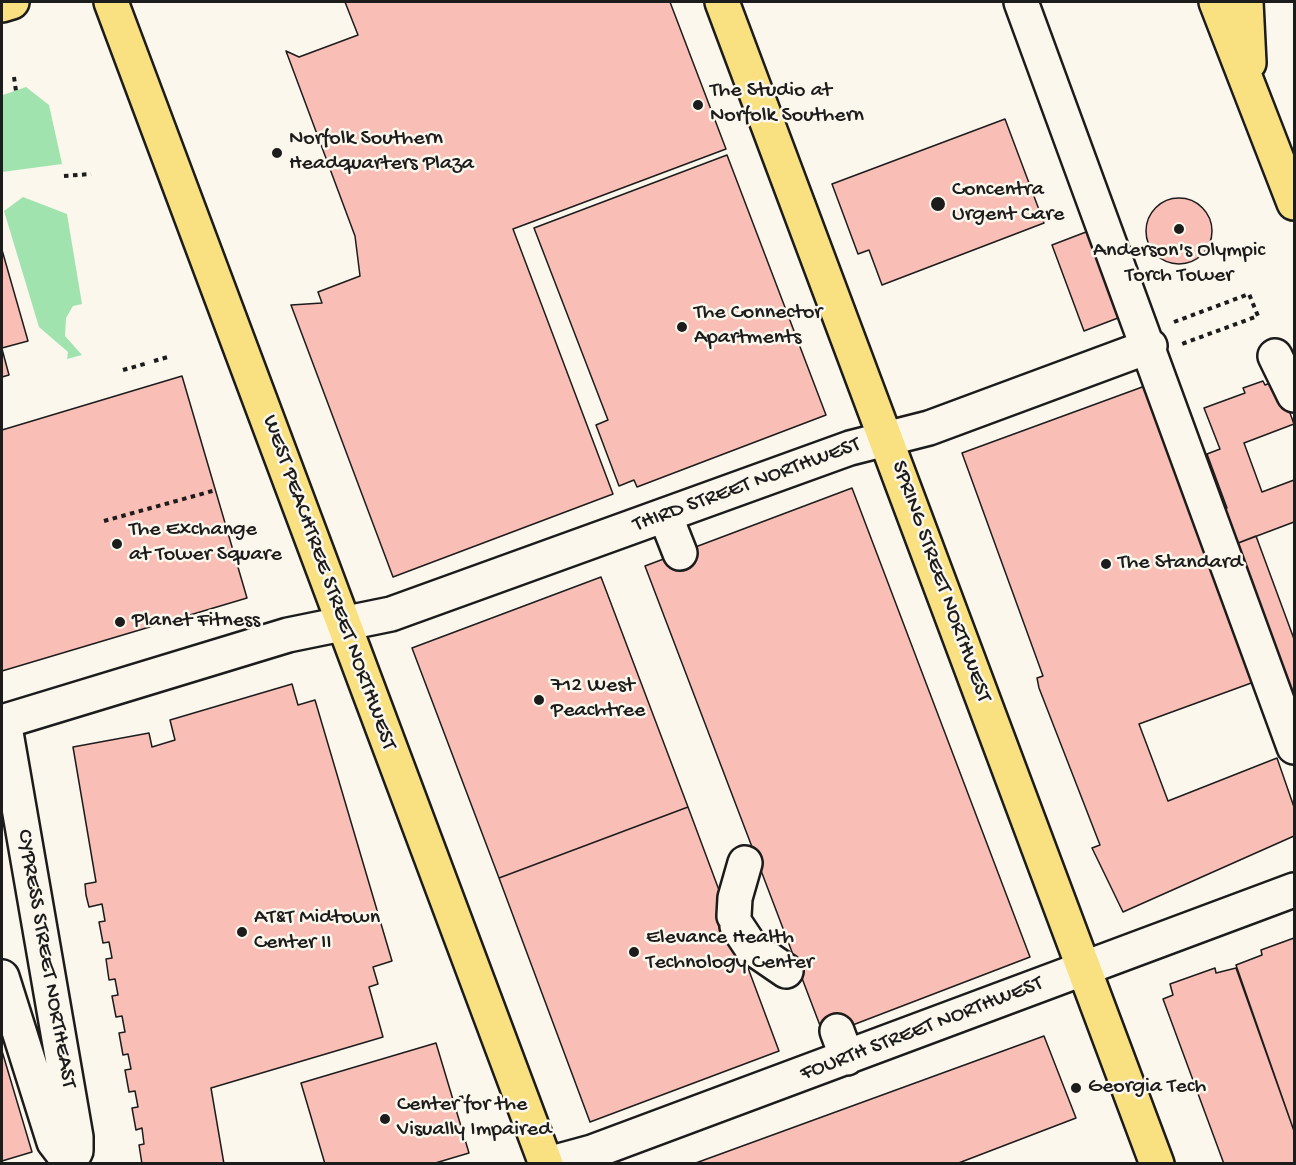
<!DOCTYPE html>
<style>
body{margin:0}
#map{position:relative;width:1296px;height:1165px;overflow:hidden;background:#fbf7ec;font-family:"Gochi Hand",sans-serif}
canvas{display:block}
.frame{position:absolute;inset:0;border:3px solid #1c1c1c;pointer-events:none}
</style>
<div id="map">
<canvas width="1296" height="1165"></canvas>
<div class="frame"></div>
</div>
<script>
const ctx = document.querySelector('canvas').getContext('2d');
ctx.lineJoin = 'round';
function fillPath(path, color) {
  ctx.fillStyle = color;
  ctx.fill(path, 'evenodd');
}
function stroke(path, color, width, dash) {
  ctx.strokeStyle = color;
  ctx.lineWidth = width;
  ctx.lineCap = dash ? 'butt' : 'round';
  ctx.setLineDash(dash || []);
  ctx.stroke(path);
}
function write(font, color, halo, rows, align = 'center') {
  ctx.font = font + ' "Gochi Hand",sans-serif';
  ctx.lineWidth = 5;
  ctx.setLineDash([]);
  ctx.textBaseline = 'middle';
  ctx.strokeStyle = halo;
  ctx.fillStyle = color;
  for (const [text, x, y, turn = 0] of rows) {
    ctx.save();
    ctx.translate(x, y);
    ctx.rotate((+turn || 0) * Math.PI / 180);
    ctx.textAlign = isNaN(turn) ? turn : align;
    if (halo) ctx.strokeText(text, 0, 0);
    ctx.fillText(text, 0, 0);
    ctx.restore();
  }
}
const green = new Path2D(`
 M 26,87 L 49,105 L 62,164 L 2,172 L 2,100 L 3,95 Z
 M 23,197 L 67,214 L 82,304 L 73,306 L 66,318 L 65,336 L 82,355 L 67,359 L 68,352 L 39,327 L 4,211 Z`);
const building = new Path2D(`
 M 345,2 L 670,2 L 726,149 L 513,229 L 613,494 L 393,577 L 291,305 L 322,303 L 318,292 L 360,276 L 355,236 L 286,51 L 299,57 L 358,35 Z
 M 1005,119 L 1044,223 L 882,285 L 869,250 L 858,254 L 832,184 Z
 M 727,155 L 826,415 L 637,487 L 634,480 L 619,486 L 596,425 L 608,420 L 534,228 Z
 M1146 231a33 33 0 1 1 66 0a33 33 0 1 1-66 0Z
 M 1099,227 L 1131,313 L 1084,331 L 1052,245 Z
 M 2,250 L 28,341 L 2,348 Z
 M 2,349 L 9,375 L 2,377 Z
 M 182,376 L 247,598 L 2,671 L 2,430 Z
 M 1278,380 L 1294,424 L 1244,443 L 1262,492 L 1294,480 L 1294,522 L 1233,545 L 1220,511 L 1227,508 L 1207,454 L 1220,449 L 1204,408 L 1245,393 L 1243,388 L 1263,381 L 1265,385 Z
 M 1145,386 L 1254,682 L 1139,724 L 1168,801 L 1277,758 L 1294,807 L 1294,836 L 1123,912 L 1092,848 L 1100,845 L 1039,688 L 1037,678 L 1043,676 L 962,453 Z
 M 852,488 L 1030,957 L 824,1036 L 645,566 Z
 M 1256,536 L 1294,639 L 1294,709 L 1233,545 Z
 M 601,577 L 688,807 L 499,878 L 412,648 Z
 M 292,684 L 298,705 L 315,700 L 392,961 L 373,967 L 378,984 L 369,987 L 383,1037 L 211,1088 L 224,1164 L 142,1164 L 139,1145 L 144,1144 L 142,1128 L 136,1130 L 132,1108 L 138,1107 L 135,1091 L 129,1092 L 125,1070 L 131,1069 L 128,1054 L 123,1055 L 119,1033 L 125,1032 L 122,1016 L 116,1017 L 112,996 L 118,995 L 115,979 L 109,980 L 106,959 L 112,958 L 109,942 L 103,943 L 99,922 L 105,921 L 102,904 L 89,907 L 86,895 L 85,884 L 96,882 L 73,747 L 149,733 L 152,747 L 175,740 L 170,720 Z
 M 688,807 L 779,1051 L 590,1122 L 499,878 Z
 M 1294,938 L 1294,1131 L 1236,965 L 1262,955 L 1261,950 Z
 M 1215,968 L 1216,973 L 1236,968 L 1294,1131 L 1294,1164 L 1224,1164 L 1163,999 L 1173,995 L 1170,984 Z
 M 1044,1036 L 1076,1118 L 956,1164 L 693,1164 Z
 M 436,1043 L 469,1153 L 432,1164 L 325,1164 L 301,1083 Z
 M 2,1051 L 32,1152 L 2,1161 Z`);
const path = new Path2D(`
 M 14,77 L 16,91
 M 64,176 L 91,174
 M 1174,322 L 1249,294 L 1258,316 L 1179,345
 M 154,361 L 168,357
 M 123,370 L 148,363
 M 104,521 L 216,490
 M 459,1098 L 464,1097`);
const minor = new Path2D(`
 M 1021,2 L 1294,747
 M 1275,356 L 1294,395
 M 665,515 L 680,553
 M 4,721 L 76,1137 L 76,1151 L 70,1161
 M 2,722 L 288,635 L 391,614 L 850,448 L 929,428 L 1150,346
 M 734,916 L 735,898 L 745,863
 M 737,926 L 751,947 L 786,971
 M 2,977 L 54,1142 L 71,1164
 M 837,1031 L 847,1058
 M 548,1164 L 592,1152 L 1294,890`);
const major = new Path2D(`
 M 111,2 L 546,1164
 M 722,2 L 1157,1164
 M 2,5 L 12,2`);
const highway = new Path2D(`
 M 1216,2 L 1294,203
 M 1246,2 L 1249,63`);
const markers = [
 [698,105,6,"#1c1c1c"],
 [277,153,6,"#1c1c1c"],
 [938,204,8,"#1c1c1c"],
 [1179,229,6,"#1c1c1c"],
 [682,327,6,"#1c1c1c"],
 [117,544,6,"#1c1c1c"],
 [1106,564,6,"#1c1c1c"],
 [120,622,6,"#1c1c1c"],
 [539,700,6,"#1c1c1c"],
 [242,932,6,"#1c1c1c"],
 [634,952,6,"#1c1c1c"],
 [1076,1088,6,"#1c1c1c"],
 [385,1119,6,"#1c1c1c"]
];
const poiNames = [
 ["The Studio at",710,92],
 ["Norfolk Southern",710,117],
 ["Norfolk Southern",289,140],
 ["Headquarters Plaza",289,165],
 ["Concentra",952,191],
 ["Urgent Care",952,216],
 ["Anderson's Olympic",1179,252,"center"],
 ["Torch Tower",1179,277,"center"],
 ["The Connector",694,314],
 ["Apartments",694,339],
 ["The Exchange",129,531],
 ["at Tower Square",129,556],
 ["The Standard",1118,564],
 ["Planet Fitness",132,622],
 ["712 West",551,687],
 ["Peachtree",551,712],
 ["AT&T Midtown",254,919],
 ["Center II",254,944],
 ["Elevance Health",646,939],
 ["Technology Center",646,964],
 ["Georgia Tech",1088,1088],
 ["Center for the",397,1106],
 ["Visually Impaired",397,1131]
];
const streetNames = [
 ["THIRD STREET NORTHWEST",747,486,-20],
 ["SPRING STREET NORTHWEST",940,582,70],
 ["WEST PEACHTREE STREET NORTHWEST",328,583,70],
 ["CYPRESS STREET NORTHEAST",45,959,80],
 ["FOURTH STREET NORTHWEST",922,1030,-21]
];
fillPath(green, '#a0e3ae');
fillPath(building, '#f9beb5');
stroke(building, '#1c1c1c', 1.5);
stroke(minor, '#1c1c1c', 38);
stroke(major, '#1c1c1c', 38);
stroke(highway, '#1c1c1c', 38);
stroke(path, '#1c1c1c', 4, [4.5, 4.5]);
stroke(minor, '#fbf7ec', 33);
stroke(major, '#f9e181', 33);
stroke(highway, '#f9e181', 33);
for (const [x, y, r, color] of markers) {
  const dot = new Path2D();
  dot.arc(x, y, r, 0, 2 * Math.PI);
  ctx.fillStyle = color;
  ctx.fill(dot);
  stroke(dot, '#fbf7ec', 2);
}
write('22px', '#1c1c1c', '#fbf7ec', poiNames, 'left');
write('22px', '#1c1c1c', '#fbf7ec', streetNames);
</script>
